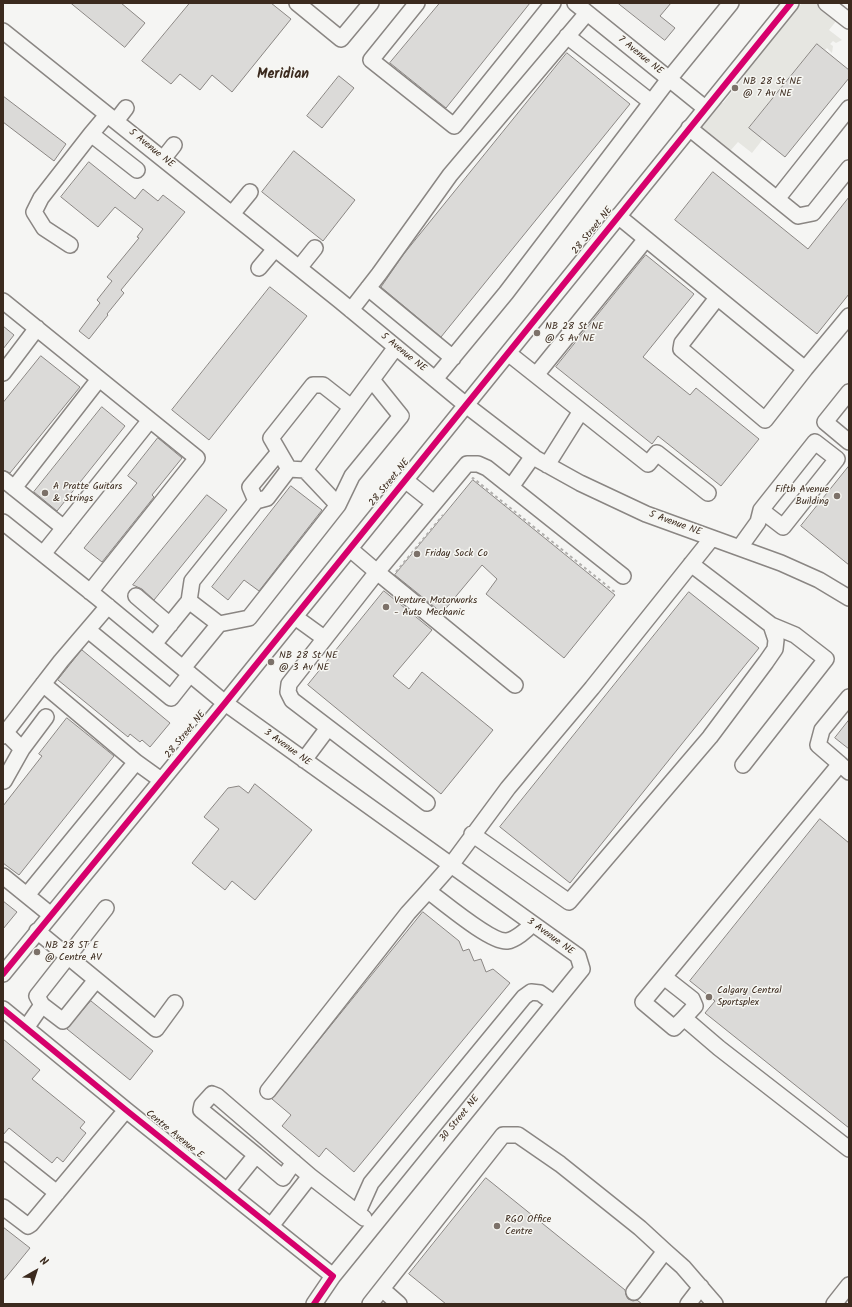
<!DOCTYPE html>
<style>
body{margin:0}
#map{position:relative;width:852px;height:1307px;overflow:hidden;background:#f5f5f3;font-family:Kalam,sans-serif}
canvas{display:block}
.frame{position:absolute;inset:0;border:4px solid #3b2a1e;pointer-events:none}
.north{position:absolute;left:16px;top:1251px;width:40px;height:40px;-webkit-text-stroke:3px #f6f6f2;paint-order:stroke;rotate:39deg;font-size:11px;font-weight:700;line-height:16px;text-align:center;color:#3b2a1e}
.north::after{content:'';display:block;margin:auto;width:14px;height:18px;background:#3b2a1e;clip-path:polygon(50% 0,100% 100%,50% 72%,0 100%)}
</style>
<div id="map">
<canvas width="852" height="1307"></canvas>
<div class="frame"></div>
<div class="north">N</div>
</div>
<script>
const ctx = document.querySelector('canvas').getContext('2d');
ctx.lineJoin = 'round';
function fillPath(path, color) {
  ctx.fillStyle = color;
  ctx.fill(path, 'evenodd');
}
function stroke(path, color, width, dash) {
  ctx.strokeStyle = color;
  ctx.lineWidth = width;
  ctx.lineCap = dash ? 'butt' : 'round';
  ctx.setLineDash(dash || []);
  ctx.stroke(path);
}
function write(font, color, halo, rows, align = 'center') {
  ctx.font = font + ' Kalam,sans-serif';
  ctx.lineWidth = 3;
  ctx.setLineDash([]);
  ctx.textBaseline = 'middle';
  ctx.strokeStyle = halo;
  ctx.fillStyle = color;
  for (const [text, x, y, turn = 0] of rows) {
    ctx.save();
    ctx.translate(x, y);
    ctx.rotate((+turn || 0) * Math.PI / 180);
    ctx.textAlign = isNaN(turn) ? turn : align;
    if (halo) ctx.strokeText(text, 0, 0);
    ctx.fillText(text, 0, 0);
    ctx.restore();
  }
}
const green = new Path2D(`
 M 802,3 L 816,3 L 837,20 L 829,30 L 842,40 L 836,43 L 833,41 L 830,44 L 833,46 L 832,53 L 827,48 L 825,50 L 817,44 L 749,127 L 763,139 L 752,153 L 738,142 L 730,151 L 701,127 L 721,103 L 723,103 L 744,77 L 743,76 Z`);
const building = new Path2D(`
 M 71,3 L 121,3 L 145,23 L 125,47 Z
 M 190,3 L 271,3 L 291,19 L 232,92 L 212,75 L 200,90 L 180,74 L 171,84 L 142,61 Z
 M 440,3 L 530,3 L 446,108 L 390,63 Z
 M 618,3 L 671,3 L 660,16 L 675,28 L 665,40 Z
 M 817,44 L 849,70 L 849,78 L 785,157 L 749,128 Z
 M 567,53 L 630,104 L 441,337 L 381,287 L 403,255 Z
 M 339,76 L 354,88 L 322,128 L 307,116 Z
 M 3,96 L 66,144 L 54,161 L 3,122 Z
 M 294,151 L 355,200 L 323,241 L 262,192 Z
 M 89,162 L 135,199 L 143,189 L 158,201 L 163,195 L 185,212 L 121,290 L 124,293 L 107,314 L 108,315 L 89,339 L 79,331 L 100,303 L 97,300 L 112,281 L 107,277 L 139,238 L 137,237 L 143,229 L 115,207 L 98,227 L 61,197 Z
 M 713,172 L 808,249 L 849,197 L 849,294 L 817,334 L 675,220 Z
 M 646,255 L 694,294 L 643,357 L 690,395 L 696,388 L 759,439 L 721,486 L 658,436 L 652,444 L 556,367 Z
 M 270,287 L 307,316 L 209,440 L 172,410 Z
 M 3,326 L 14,335 L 3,349 Z
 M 41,356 L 80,387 L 10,473 L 3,470 L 3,403 Z
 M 102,407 L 125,426 L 57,511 L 34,492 Z
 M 158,438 L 182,458 L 152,495 L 154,497 L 102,562 L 84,548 L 137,483 L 128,476 Z
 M 849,466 L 849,565 L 801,526 Z
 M 473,480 L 615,595 L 564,658 L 486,594 L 497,579 L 482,565 L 442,613 L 395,575 Z
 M 291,486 L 322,510 L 259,591 L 244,580 L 228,600 L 212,587 Z
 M 207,495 L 227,510 L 154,600 L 142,589 L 133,585 Z
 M 384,591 L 432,630 L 393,676 L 409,689 L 422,672 L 493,730 L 441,794 L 308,685 Z
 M 689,592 L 759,648 L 570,883 L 500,827 Z
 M 82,650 L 170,723 L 150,747 L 142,740 L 140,742 L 130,734 L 128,737 L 58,680 Z
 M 67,718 L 114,756 L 19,875 L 3,863 L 3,806 L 42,756 L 39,754 Z
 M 849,720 L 849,749 L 835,738 Z
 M 255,784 L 312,830 L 255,900 L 232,881 L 225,890 L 192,863 L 219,829 L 204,817 L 228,788 L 239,786 L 248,793 Z
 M 820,819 L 849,843 L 849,1128 L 705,1013 L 715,1001 L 690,981 Z
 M 3,901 L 17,912 L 3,929 Z
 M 423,912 L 459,941 L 463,951 L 469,949 L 474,961 L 481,959 L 486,972 L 493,969 L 510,983 L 354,1172 L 326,1148 L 319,1157 L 282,1126 L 291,1115 L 272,1099 Z
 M 91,1001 L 153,1051 L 130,1080 L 67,1029 Z
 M 3,1039 L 40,1070 L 32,1079 L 85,1122 L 80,1128 L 86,1133 L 63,1162 L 57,1157 L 52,1163 L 9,1128 L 3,1135 Z
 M 486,1178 L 625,1290 L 626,1295 L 628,1299 L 633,1301 L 637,1300 L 642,1304 L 446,1304 L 409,1274 Z
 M 3,1227 L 30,1248 L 3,1281 Z`);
const path = new Path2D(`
 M 472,479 L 473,478 L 616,593
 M 396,572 L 443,515`);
const minor = new Path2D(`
 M 297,3 L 341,39 L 371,3
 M 417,3 L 371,60 L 454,126 L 553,3
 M 575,3 L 705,108
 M 826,3 L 849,21
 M 3,31 L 339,300 L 466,405 L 535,458 L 580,483 L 646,514 L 781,563 L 819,580 L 849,598
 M 567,36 L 651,102
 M 107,115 L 91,134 L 137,170
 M 116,121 L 126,108
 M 689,128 L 798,216 L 813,213 L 849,168
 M 163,159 L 174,145
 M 777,199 L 849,108
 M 232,214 L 250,192
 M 618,216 L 805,369 L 765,420 L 681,349 L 682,343 L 717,298
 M 70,245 L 44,228 L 34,212 L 41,198 L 91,134
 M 259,268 L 275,249
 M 299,268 L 315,248
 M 368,288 L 453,358
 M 3,301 L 150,420 L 43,554
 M 351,310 L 379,274 L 450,175 L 587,13
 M 508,353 L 648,464 L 657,453 L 708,493
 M 805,369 L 849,316
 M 3,373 L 37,328
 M 536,375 L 646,239
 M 435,379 L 506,293 L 669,79 L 731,3
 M 849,392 L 825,422 L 849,442
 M 547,465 L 581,411
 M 289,469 L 271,438 L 313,385 L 323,385 L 351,407
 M 305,470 L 338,505
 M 3,479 L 64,528
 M 405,480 L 434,503
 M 511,487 L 533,456
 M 14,488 L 99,379
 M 256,501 L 250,487 L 279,452
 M 3,522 L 98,598 L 225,703 L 578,956 L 582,969 L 333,1276 L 314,1304
 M 740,547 L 758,522 L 761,510 L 815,442 L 837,459 L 783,527 L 761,510
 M 350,549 L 377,572 L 467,464 L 478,464 L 487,468 L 623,576
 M 691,564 L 771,625 L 795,635 L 826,659 L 743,765
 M 90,592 L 197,458 L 150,420
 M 136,596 L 170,625
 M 189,601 L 192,581 L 256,501 L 267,498 L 289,469 L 305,470 L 396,347
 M 295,617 L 324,638
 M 219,624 L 249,618 L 338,505 L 352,476 L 401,416 L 372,380
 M 88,630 L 171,698 L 190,674
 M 154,644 L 189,601 L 219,624 L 183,668
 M 43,684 L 137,763
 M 6,733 L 22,749 L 46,717
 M 3,736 L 61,661 L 108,606
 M 304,760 L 328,728
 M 840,764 L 818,745 L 822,730 L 849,697
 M 849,772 L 840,764 L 643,1002 L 674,1028 L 684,1018 L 719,1048 L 849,1149
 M 4,781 L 22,749
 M 427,803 L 292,700 L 288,692 L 289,684 L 377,572 L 515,685
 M 472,834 L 569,902 L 710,737 L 766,662 L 775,649 L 776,640 L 771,625
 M 3,876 L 51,915
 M 27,895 L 136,762 L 161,780
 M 532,924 C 527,930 515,940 507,941 C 491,943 442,901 428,891 L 451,865 L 508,788 L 592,688 L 712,538
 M 37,931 L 156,1029 L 175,1003
 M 3,974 L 225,703 L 791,3
 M 664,977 L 692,999 L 695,1006 L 684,1018
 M 96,980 L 63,1021 L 42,1005 L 37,996 L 106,908
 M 3,1009 L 126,1110 L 333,1276
 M 26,1028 L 42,1005
 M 268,1091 L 408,913 L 428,891
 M 3,1150 L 57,1193
 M 256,1155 L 283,1178 L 294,1162
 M 310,1176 L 364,1218
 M 227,1191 L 256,1155 L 201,1110 L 202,1105 L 212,1094 L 217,1096 L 310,1176 L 271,1226
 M 3,1207 L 28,1226 L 31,1224 L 126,1110
 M 358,1212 L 371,1183 L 524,997 L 531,992 L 540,993 L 554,1003
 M 382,1289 L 399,1304
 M 634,1292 L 665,1251
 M 370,1304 L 503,1135 L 518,1135 L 560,1164 L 640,1228 L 665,1251 L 683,1267 L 715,1304
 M 688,1304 L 701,1287
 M 834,1304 L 849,1285`);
const cycleway = new Path2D(`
 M 3,974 L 225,703 L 791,3
 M 3,1009 L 126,1110 L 333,1276 L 314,1304`);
const markers = [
 [735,88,4,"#7c7169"],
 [537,333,4,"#7c7169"],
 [45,493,4,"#7c7169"],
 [837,496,4,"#7c7169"],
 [417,554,4,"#7c7169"],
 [386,607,4,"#7c7169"],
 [271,662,4,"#7c7169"],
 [37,952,4,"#7c7169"],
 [709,997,4,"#7c7169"],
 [497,1226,4,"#7c7169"]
];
const streetNames = [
 ["7 Avenue NE",640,56,39],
 ["5 Avenue NE",151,149,39],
 ["28 Street NE",593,231,-51],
 ["5 Avenue NE",403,353,39],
 ["28 Street NE",390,483,-51],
 ["5 Avenue NE",675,524,20],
 ["28 Street NE",186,735,-51],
 ["3 Avenue NE",287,748,36],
 ["3 Avenue NE",550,937,36],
 ["30 Street NE",460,1119,-51],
 ["Centre Avenue E",174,1135,39]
];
const poiNames = [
 ["NB 28 St NE",743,82],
 ["@ 7 Av NE",743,94],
 ["NB 28 St NE",545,327],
 ["@ 5 Av NE",545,339],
 ["A Pratte Guitars",53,487],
 ["& Strings",53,499],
 ["Fifth Avenue",829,490,"right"],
 ["Building",829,502,"right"],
 ["Friday Sock Co",425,554],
 ["Venture Motorworks",394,601],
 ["- Auto Mechanic",394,613],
 ["NB 28 St NE",279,656],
 ["@ 3 Av NE",279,668],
 ["NB 28 ST E",45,946],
 ["@ Centre AV",45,958],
 ["Calgary Central",717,991],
 ["Sportsplex",717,1003],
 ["RGO Office",505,1220],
 ["Centre",505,1232]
];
const districtNames = [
 ["Meridian",283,76]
];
fillPath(green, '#e6e6e1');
fillPath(building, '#dbdad8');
stroke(building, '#8a8683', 1);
stroke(minor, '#8a8683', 18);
stroke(path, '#b2b0ae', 2, [3, 3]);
stroke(minor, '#f5f5f3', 15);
stroke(cycleway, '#d6006c', 6);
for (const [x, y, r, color] of markers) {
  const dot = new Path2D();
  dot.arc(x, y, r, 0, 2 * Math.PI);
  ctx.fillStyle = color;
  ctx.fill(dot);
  stroke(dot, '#f6f6f2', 1.5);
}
write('10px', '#3b2a1e', '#f6f6f2', streetNames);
write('10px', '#3b2a1e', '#f6f6f2', poiNames, 'left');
write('bold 14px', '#3b2a1e', '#f6f6f2', districtNames);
</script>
